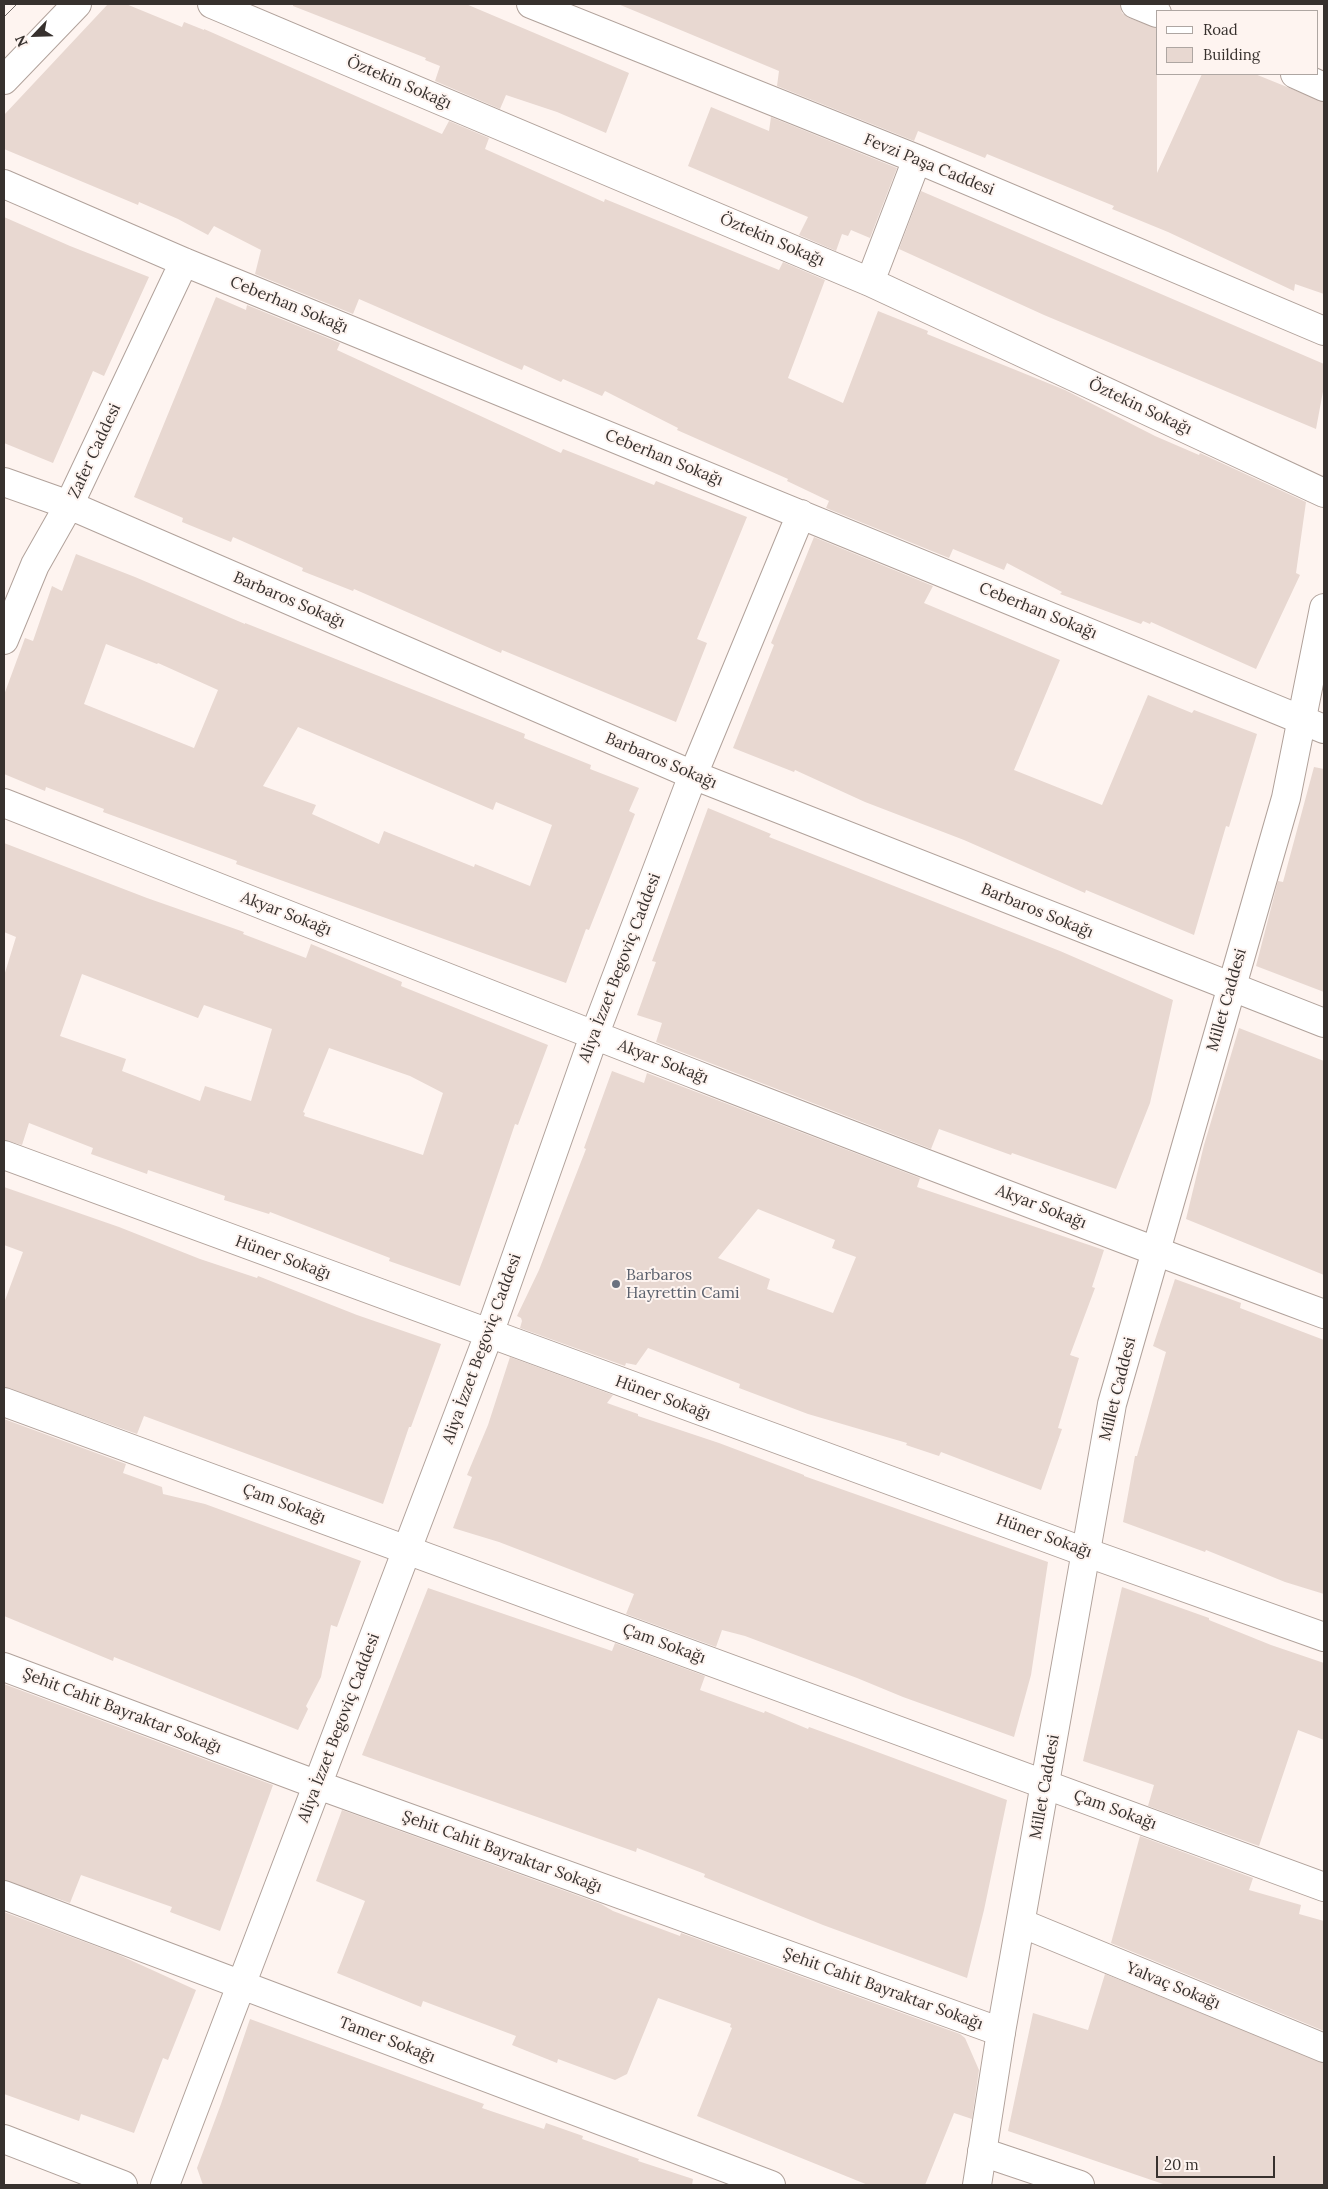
<!DOCTYPE html>
<meta charset="utf-8">
<style>
body{margin:0}
#map{position:relative;width:1328px;height:2189px;overflow:hidden;background:#fef4f0;font-family:Lora,serif}
canvas{display:block}
.frame{position:absolute;inset:0;border:5px solid #37312e;pointer-events:none}
.legend{position:absolute;left:1156px;top:10px;width:162px;height:65px;box-sizing:border-box;background:#fef4f0;border:1px solid #aea6a2;margin:0;padding:6px 9px;list-style:none;font-size:15px;color:#37312e}
.legend li{display:flex;align-items:center;gap:10px;height:25px}
.legend b{width:25px;border:1px solid #aea6a2}
.north{position:absolute;left:10px;top:10px;width:50px;height:50px;-webkit-text-stroke:4px #fef4f0;paint-order:stroke;rotate:246deg;font-size:14px;font-weight:700;line-height:20px;text-align:center;color:#37312e}
.north::after{content:'';display:block;margin:auto;width:18px;height:22px;background:#37312e;clip-path:polygon(50% 0,100% 100%,50% 72%,0 100%)}
.scale{position:absolute;left:1156px;top:2156px;width:119px;height:22px;box-sizing:border-box;border:2px solid #37312e;border-top:0;padding-left:6px;font-size:15px;line-height:18px;white-space:nowrap;color:#37312e;-webkit-text-stroke:4px #fef4f0;paint-order:stroke}
</style>
<div id="map">
<canvas width="1328" height="2189"></canvas>
<div class="frame"></div>
<ul class="legend">
<li><b style="height:6px;background:#fff"></b>Road</li>
<li><b style="height:14px;background:#e8d8d1"></b>Building</li>
</ul>
<div class="north">N</div>
<div class="scale">20 m</div>
</div>
<script>
const ctx = document.querySelector('canvas').getContext('2d');
ctx.lineJoin = 'round';
function fillPath(path, color) {
  ctx.fillStyle = color;
  ctx.fill(path, 'evenodd');
}
function stroke(path, color, width, dash) {
  ctx.strokeStyle = color;
  ctx.lineWidth = width;
  ctx.lineCap = dash ? 'butt' : 'round';
  ctx.setLineDash(dash || []);
  ctx.stroke(path);
}
function write(font, color, halo, rows, align = 'center') {
  ctx.font = font + ' Lora,serif';
  ctx.lineWidth = 4;
  ctx.setLineDash([]);
  ctx.textBaseline = 'middle';
  ctx.strokeStyle = halo;
  ctx.fillStyle = color;
  for (const [text, x, y, turn = 0] of rows) {
    ctx.save();
    ctx.translate(x, y);
    ctx.rotate((+turn || 0) * Math.PI / 180);
    ctx.textAlign = isNaN(turn) ? turn : align;
    if (halo) ctx.strokeText(text, 0, 0);
    ctx.fillText(text, 0, 0);
    ctx.restore();
  }
}
const building = new Path2D(`
 M 108,4 L 126,4 L 182,27 L 184,22 L 204,30 L 204,29 L 442,134 L 449,121 L 489,138 L 485,149 L 604,202 L 605,199 L 779,270 L 783,262 L 825,280 L 788,378 L 843,403 L 878,311 L 928,331 L 927,334 L 1065,390 L 1155,436 L 1199,455 L 1200,453 L 1306,502 L 1296,573 L 1300,575 L 1256,669 L 1151,622 L 1150,624 L 1143,621 L 1141,624 L 1060,594 L 1062,592 L 1007,563 L 1004,570 L 953,549 L 949,558 L 826,508 L 829,501 L 787,481 L 788,479 L 677,430 L 678,428 L 605,391 L 602,396 L 563,379 L 561,382 L 524,365 L 522,370 L 359,299 L 353,314 L 255,274 L 261,250 L 214,226 L 208,235 L 178,219 L 139,202 L 138,205 L 4,149 L 4,115 Z
 M 293,4 L 466,4 L 629,73 L 606,133 L 557,112 L 506,95 L 500,109 L 435,81 L 440,66 L 425,60 L 426,58 L 293,6 Z
 M 618,4 L 1120,4 L 1122,13 L 1129,18 L 1157,28 L 1157,173 L 1202,74 L 1255,74 L 1324,102 L 1324,294 L 1295,284 L 1294,291 L 1168,232 L 1112,209 L 1114,206 L 987,154 L 985,158 L 918,131 L 914,141 L 777,86 L 779,71 Z
 M 711,107 L 769,131 L 771,117 L 897,168 L 870,238 L 851,230 L 848,236 L 842,234 L 836,251 L 799,235 L 808,217 L 688,166 Z
 M 921,191 L 1324,364 L 1324,386 L 1316,429 L 1044,315 L 899,249 Z
 M 4,217 L 70,246 L 149,277 L 104,376 L 93,371 L 53,463 L 4,443 Z
 M 216,297 L 246,310 L 247,305 L 340,343 L 337,350 L 561,453 L 563,449 L 654,485 L 656,481 L 747,517 L 697,639 L 707,643 L 676,722 L 502,650 L 501,653 L 354,589 L 353,591 L 302,571 L 303,568 L 233,537 L 231,542 L 182,522 L 183,518 L 134,497 Z
 M 814,537 L 933,586 L 924,603 L 1060,660 L 1014,770 L 1102,805 L 1148,695 L 1192,713 L 1194,710 L 1257,734 L 1229,827 L 1226,826 L 1194,935 L 1086,890 L 1085,893 L 964,840 L 865,802 L 795,770 L 794,772 L 733,748 L 774,645 L 771,643 Z
 M 76,554 L 135,577 L 245,624 L 245,623 L 525,734 L 524,738 L 591,765 L 590,769 L 639,788 L 629,811 L 635,814 L 589,930 L 586,929 L 566,983 L 236,864 L 237,861 L 103,812 L 104,809 L 46,787 L 45,791 L 4,774 L 4,695 L 25,638 L 33,641 L 52,586 L 62,591 ZM 106,644 L 157,664 L 158,663 L 218,690 L 194,748 L 84,704 ZM 298,727 L 493,810 L 496,802 L 552,825 L 530,886 L 475,864 L 474,867 L 384,831 L 379,844 L 312,814 L 316,805 L 263,786 Z
 M 1314,767 L 1324,769 L 1324,992 L 1256,966 L 1278,881 L 1283,882 Z
 M 708,808 L 771,834 L 769,837 L 1060,951 L 1173,1000 L 1150,1103 L 1116,1189 L 1012,1153 L 1011,1155 L 939,1129 L 931,1149 L 656,1042 L 662,1023 L 637,1015 L 656,962 L 652,961 Z
 M 4,843 L 147,898 L 244,932 L 243,934 L 306,958 L 311,944 L 402,982 L 401,986 L 548,1045 L 518,1125 L 515,1124 L 460,1286 L 389,1261 L 390,1258 L 270,1212 L 269,1214 L 224,1200 L 225,1196 L 148,1170 L 147,1174 L 91,1154 L 93,1148 L 29,1123 L 22,1145 L 4,1140 L 4,976 L 16,937 L 4,932 ZM 82,974 L 198,1018 L 204,1005 L 272,1029 L 251,1101 L 205,1086 L 200,1101 L 122,1071 L 126,1059 L 60,1036 ZM 329,1048 L 410,1076 L 443,1093 L 423,1155 L 304,1116 L 305,1113 L 303,1112 Z
 M 1239,1028 L 1324,1061 L 1324,1275 L 1186,1219 L 1204,1145 Z
 M 612,1071 L 644,1083 L 647,1073 L 920,1178 L 917,1187 L 1104,1250 L 1092,1287 L 1095,1288 L 1070,1355 L 1079,1358 L 1058,1428 L 1062,1429 L 1041,1490 L 941,1452 L 939,1456 L 906,1445 L 907,1443 L 808,1414 L 739,1388 L 740,1384 L 648,1348 L 636,1365 L 626,1363 L 625,1366 L 520,1328 L 522,1321 L 521,1318 L 517,1316 L 539,1270 L 586,1149 L 584,1148 ZM 758,1209 L 835,1240 L 832,1248 L 856,1257 L 833,1313 L 767,1289 L 770,1279 L 718,1258 Z
 M 4,1187 L 119,1227 L 200,1259 L 257,1278 L 258,1276 L 357,1315 L 441,1344 L 411,1427 L 409,1427 L 383,1504 L 144,1416 L 137,1434 L 4,1387 L 4,1303 L 23,1252 L 4,1245 Z
 M 1175,1279 L 1241,1303 L 1240,1308 L 1324,1340 L 1324,1594 L 1285,1582 L 1206,1550 L 1205,1552 L 1123,1522 L 1135,1456 L 1137,1456 L 1166,1352 L 1153,1346 Z
 M 510,1357 L 613,1395 L 607,1403 L 638,1414 L 638,1416 L 719,1443 L 804,1475 L 804,1476 L 1048,1562 L 1031,1675 L 1014,1737 L 903,1697 L 857,1678 L 745,1636 L 722,1630 L 716,1647 L 626,1614 L 634,1594 L 499,1542 L 453,1528 L 472,1477 L 467,1475 L 488,1425 Z
 M 4,1419 L 126,1464 L 123,1473 L 162,1487 L 163,1494 L 205,1504 L 361,1561 L 337,1627 L 331,1625 L 321,1677 L 306,1706 L 308,1709 L 298,1730 L 114,1657 L 113,1661 L 4,1616 Z
 M 1122,1587 L 1209,1618 L 1209,1620 L 1271,1645 L 1324,1663 L 1324,1740 L 1298,1730 L 1259,1846 L 1148,1806 L 1154,1785 L 1083,1761 Z
 M 428,1588 L 612,1651 L 615,1643 L 705,1676 L 700,1690 L 764,1713 L 765,1711 L 808,1729 L 809,1727 L 853,1743 L 1007,1800 L 984,1910 L 967,1978 L 823,1925 L 704,1877 L 705,1874 L 637,1848 L 636,1852 L 362,1755 Z
 M 4,1684 L 273,1785 L 220,1931 L 170,1912 L 172,1907 L 81,1875 L 70,1903 L 4,1880 Z
 M 342,1810 L 601,1904 L 613,1911 L 680,1936 L 681,1933 L 960,2034 L 965,2038 L 979,2070 L 972,2119 L 954,2113 L 925,2185 L 868,2185 L 697,2116 L 732,2028 L 730,2027 L 731,2024 L 658,1998 L 627,2074 L 615,2080 L 558,2059 L 557,2063 L 512,2045 L 516,2036 L 423,2001 L 421,2007 L 337,1973 L 365,1901 L 316,1881 Z
 M 1140,1836 L 1253,1878 L 1249,1890 L 1301,1905 L 1299,1914 L 1324,1921 L 1324,2031 L 1111,1943 Z
 M 4,1912 L 117,1954 L 196,1990 L 168,2060 L 163,2058 L 134,2133 L 81,2114 L 79,2121 L 4,2094 Z
 M 1105,1974 L 1324,2063 L 1324,2185 L 1166,2185 L 1008,2131 L 1033,2013 L 1088,2030 Z
 M 250,2019 L 442,2089 L 484,2104 L 482,2108 L 544,2129 L 546,2123 L 583,2136 L 582,2139 L 639,2159 L 638,2161 L 693,2179 L 692,2185 L 203,2185 L 197,2168 L 221,2104 Z`);
const street = new Path2D(`
 M 212,4 L 870,282 L 1324,493
 M 531,4 L 917,159 L 1324,331
 M 1135,4 L 1157,13
 M 1295,74 L 1324,87
 M 4,184 L 184,262 L 1324,729
 M 870,282 L 917,159
 M 4,482 L 69,505 L 693,775 L 1324,1023
 M 4,640 L 35,565 L 69,505 L 184,262
 M 4,803 C 443,976 882,1150 1324,1314
 M 4,1155 L 1085,1552 L 1324,1637
 M 4,1402 L 1324,1887
 M 4,1667 L 318,1785 L 1001,2032
 M 4,1895 L 771,2185
 M 1021,1923 L 1324,2048
 M 4,2139 L 123,2185
 M 982,2152 L 1080,2185
 M 165,2185 L 489,1334 L 594,1036 L 693,775 L 801,514`);
const secondary = new Path2D(`
 M 977,2185 L 1001,2032 L 1112,1404 L 1286,798 L 1324,608`);
const primary = new Path2D(`
 M 4,80 L 77,4`);
const tram = new Path2D(`
 M 4,17 L 17,4`);
const markers = [
 [616,1284,5,"#6b7280"]
];
const streetNames = [
 ["Öztekin Sokağı",399,83,23],
 ["Fevzi Paşa Caddesi",929,165,22],
 ["Öztekin Sokağı",772,240,23],
 ["Ceberhan Sokağı",289,305,22],
 ["Öztekin Sokağı",1140,407,25],
 ["Zafer Caddesi",95,451,-65],
 ["Ceberhan Sokağı",664,458,22],
 ["Barbaros Sokağı",289,600,23],
 ["Ceberhan Sokağı",1038,611,22],
 ["Barbaros Sokağı",661,761,23],
 ["Barbaros Sokağı",1037,911,22],
 ["Akyar Sokağı",286,914,21],
 ["Aliya İzzet Begoviç Caddesi",620,968,-69],
 ["Millet Caddesi",1227,1000,-74],
 ["Akyar Sokağı",663,1062,21],
 ["Akyar Sokağı",1041,1207,21],
 ["Hüner Sokağı",283,1258,20],
 ["Aliya İzzet Begoviç Caddesi",482,1349,-70],
 ["Millet Caddesi",1118,1389,-76],
 ["Hüner Sokağı",663,1398,20],
 ["Çam Sokağı",284,1504,20],
 ["Hüner Sokağı",1044,1536,20],
 ["Çam Sokağı",664,1644,20],
 ["Şehit Cahit Bayraktar Sokağı",122,1711,21],
 ["Aliya İzzet Begoviç Caddesi",339,1728,-69],
 ["Millet Caddesi",1045,1787,-80],
 ["Çam Sokağı",1115,1810,20],
 ["Şehit Cahit Bayraktar Sokağı",502,1852,20],
 ["Yalvaç Sokağı",1173,1986,22],
 ["Şehit Cahit Bayraktar Sokağı",883,1989,20],
 ["Tamer Sokağı",387,2040,21]
];
const worshipNames = [
 ["Barbaros",626,1275],
 ["Hayrettin Cami",626,1293]
];
fillPath(building, '#e8d8d1');
stroke(street, '#b1a29b', 30);
stroke(secondary, '#b1a29b', 30);
stroke(primary, '#b1a29b', 30);
stroke(street, '#fff', 28);
stroke(secondary, '#fff', 28);
stroke(primary, '#fff', 28);
stroke(tram, '#77706d', 1);
for (const [x, y, r, color] of markers) {
  const dot = new Path2D();
  dot.arc(x, y, r, 0, 2 * Math.PI);
  ctx.fillStyle = color;
  ctx.fill(dot);
  stroke(dot, '#fef4f0', 2);
}
write('16px', '#37312e', '#fef4f0', streetNames);
write('16px', '#5b616d', '#fef4f0', worshipNames, 'left');
</script>
